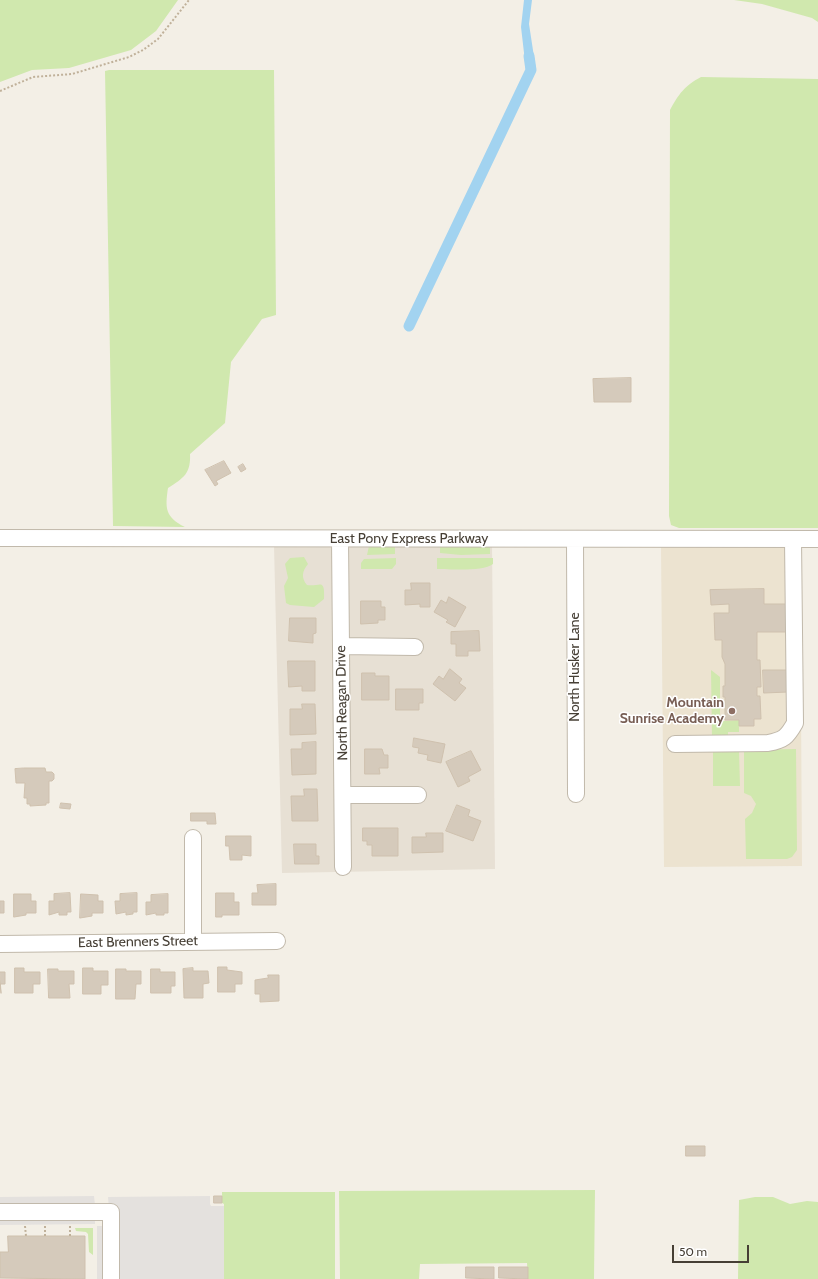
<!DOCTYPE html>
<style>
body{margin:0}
#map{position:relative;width:818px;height:1279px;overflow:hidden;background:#f3efe6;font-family:Cabin,sans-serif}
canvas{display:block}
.scale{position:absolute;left:672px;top:1245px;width:77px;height:18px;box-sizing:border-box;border:2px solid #463f35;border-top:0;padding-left:5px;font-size:12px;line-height:14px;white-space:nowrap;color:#463f35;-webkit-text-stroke:3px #fff;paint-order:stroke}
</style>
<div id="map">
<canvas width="818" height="1279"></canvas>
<div class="scale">50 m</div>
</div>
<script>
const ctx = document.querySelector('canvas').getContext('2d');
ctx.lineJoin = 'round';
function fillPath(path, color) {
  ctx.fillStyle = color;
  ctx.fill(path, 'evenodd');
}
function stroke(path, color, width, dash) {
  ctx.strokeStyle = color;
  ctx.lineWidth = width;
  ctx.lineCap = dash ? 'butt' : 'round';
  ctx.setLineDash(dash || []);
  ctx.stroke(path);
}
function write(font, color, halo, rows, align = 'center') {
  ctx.font = font + ' Cabin,sans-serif';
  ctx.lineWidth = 3;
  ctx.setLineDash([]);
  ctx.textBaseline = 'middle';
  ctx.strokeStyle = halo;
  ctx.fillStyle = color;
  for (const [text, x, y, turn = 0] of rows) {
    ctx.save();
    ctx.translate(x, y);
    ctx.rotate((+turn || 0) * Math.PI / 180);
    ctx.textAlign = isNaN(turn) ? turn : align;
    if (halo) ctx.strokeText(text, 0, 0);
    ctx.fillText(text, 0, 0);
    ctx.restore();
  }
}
const residential = new Path2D(`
 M 492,544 L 495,869 L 282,873 L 274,545 Z`);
const education = new Path2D(`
 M 800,545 L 802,866 L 664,867 L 661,546 Z`);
const green = new Path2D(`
 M 0,0 L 178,0 L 156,31 L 131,50 L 69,68 L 32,70 L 0,82 Z
 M 734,0 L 818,0 L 818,22 L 812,18 L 762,4 Z
 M 109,70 L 274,70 L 276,315 L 262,319 L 231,362 L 225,423 L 190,454 C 191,473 184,478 168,488 C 165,508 165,517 185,527 L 113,526 L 105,71 Z
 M 701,77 L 818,79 L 818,528 L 679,528 L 671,525 L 669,516 L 670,110 C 679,94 684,86 701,77 Z
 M 369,546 L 395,546 L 395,554 L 367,555 Z
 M 440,546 L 490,546 L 490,554 L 461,555 L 440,553 Z
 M 304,557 L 308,564 C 302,571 301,578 307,585 C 320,587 325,577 324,599 L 314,607 L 290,605 L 286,603 L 284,586 L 288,578 L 285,564 L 290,558 Z
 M 396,558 L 396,564 L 392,569 L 361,569 L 361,563 L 364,559 Z
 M 437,558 L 493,558 L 493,564 C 483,572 450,569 437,569 Z
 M 711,670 L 720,677 L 720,719 L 724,721 L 739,720 L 739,732 L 728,732 L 728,739 L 712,739 Z
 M 796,749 L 797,850 L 792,857 L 787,859 L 746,859 L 745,819 L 752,813 L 756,804 L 751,796 L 744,793 L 744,750 Z
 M 713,751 L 739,751 L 740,786 L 713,786 Z
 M 595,1190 L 594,1279 L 528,1279 L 527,1263 L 420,1264 L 419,1279 L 340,1279 L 339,1191 Z
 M 222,1192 L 335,1192 L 335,1279 L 224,1279 L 224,1204 L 222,1203 Z
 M 755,1197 L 773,1197 L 790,1204 L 807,1201 L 818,1202 L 818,1279 L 738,1279 L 739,1200 Z
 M 75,1228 L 93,1228 L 93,1255 L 89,1252 L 88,1234 L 86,1232 L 76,1231 Z`);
const parking = new Path2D(`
 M 94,1196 L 95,1205 L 109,1209 L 108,1197 L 210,1196 L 210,1204 L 211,1206 L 224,1206 L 224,1279 L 97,1279 L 97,1226 L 103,1226 L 105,1223 L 102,1219 L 95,1217 L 95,1224 L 0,1225 L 0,1197 Z`);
const water = new Path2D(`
 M 524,0 L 532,0 L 529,24 L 536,70 L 526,70 L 521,27 Z`);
const canal = new Path2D(`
 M 409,326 L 531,70 L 529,56`);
const building = new Path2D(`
 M 631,378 L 631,402 L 594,402 L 593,379 Z
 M 224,461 L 231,473 L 216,481 L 218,484 L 215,486 L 205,470 Z
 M 243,464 L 246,469 L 241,472 L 238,467 Z
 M 411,583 L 430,583 L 430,607 L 420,607 L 420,604 L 405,605 L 405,590 L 411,590 Z
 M 764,589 L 764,604 L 786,604 L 787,632 L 757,632 L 757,660 L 760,660 L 761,687 L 757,687 L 757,696 L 760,696 L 761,719 L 754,719 L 754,726 L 739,726 L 739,720 L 725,720 L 725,697 L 723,697 L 723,686 L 725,686 L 725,664 L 722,657 L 722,640 L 715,640 L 714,613 L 729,613 L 729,604 L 711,605 L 710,590 Z
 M 449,597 L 466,607 L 455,627 L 446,622 L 448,620 L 434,612 L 441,600 L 446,603 Z
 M 361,601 L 381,601 L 381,607 L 385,607 L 385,620 L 378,620 L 378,623 L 361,624 Z
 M 290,618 L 316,618 L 316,633 L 313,634 L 313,643 L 289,641 Z
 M 479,631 L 480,651 L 468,651 L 468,656 L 456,656 L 456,644 L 451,644 L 451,632 Z
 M 288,661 L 315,661 L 315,691 L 302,691 L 302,686 L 289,687 Z
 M 450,669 L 462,679 L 459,683 L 466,688 L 455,701 L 433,684 L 439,676 L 443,679 Z
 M 763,670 L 788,670 L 788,692 L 764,693 Z
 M 362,673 L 375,673 L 375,676 L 389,676 L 389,700 L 362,700 Z
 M 396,689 L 423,689 L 423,703 L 419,703 L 419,710 L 396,710 Z
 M 302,704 L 315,704 L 316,734 L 290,735 L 290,709 L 302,709 Z
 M 414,738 L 445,744 L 441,763 L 427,760 L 428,755 L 418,753 L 419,748 L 413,747 Z
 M 316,742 L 316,774 L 292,775 L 291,749 L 302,749 L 302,743 Z
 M 365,749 L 382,749 L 384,755 L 388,755 L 388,768 L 379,768 L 380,774 L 365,774 Z
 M 471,751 L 481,770 L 468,777 L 470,781 L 458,787 L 446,762 Z
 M 24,768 L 45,768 L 46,772 L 52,772 L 54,774 L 54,779 L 52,781 L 49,781 L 49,803 L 46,803 L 46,805 L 30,806 L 30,804 L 27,804 L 27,798 L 24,798 L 25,783 L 16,783 L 15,769 Z
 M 304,789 L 317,789 L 318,821 L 292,821 L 291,796 L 304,796 Z
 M 61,803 L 71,804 L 70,809 L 60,808 Z
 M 457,805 L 470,810 L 468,816 L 481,821 L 473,841 L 446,831 Z
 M 191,813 L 215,813 L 216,824 L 207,824 L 207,821 L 191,821 Z
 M 363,828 L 398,828 L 398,856 L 372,856 L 372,845 L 367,845 L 367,841 L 363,841 Z
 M 426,833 L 443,833 L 443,852 L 412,853 L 412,837 L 426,837 Z
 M 226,836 L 251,836 L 251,856 L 242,855 L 242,860 L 230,860 L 229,846 L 226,846 Z
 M 294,844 L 316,844 L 316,856 L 319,856 L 319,864 L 295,864 Z
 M 276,884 L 276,905 L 252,905 L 252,893 L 258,893 L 257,885 Z
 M 70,893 L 71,912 L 67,912 L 67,915 L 59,915 L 59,912 L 49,915 L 49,901 L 54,901 L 54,894 Z
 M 137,893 L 137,912 L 133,912 L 133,914 L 126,915 L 126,912 L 116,914 L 115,901 L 120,901 L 120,894 Z
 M 216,893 L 234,893 L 234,902 L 239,902 L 239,915 L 222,915 L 222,917 L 216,917 Z
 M 14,894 L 31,894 L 31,901 L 36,901 L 36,913 L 26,913 L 26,915 L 14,917 Z
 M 81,894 L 98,895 L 98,901 L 103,901 L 103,913 L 92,913 L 92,916 L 80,918 Z
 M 168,894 L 168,913 L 164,913 L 164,915 L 156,915 L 156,913 L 146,915 L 146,902 L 151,902 L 151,895 Z
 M 0,901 L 4,901 L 4,913 L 0,913 Z
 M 218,967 L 227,967 L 227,970 L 242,972 L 242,984 L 235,984 L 235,992 L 218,992 Z
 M 15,968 L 24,968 L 24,972 L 40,972 L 40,984 L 33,984 L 33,993 L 15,993 Z
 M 83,968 L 93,968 L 93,971 L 108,971 L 108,985 L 101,985 L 101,994 L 83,994 Z
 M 193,968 L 193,971 L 208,971 L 209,983 L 203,984 L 203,998 L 184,998 L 183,969 Z
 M 48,969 L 58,969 L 58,971 L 74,971 L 74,984 L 69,984 L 70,998 L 49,998 Z
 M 116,969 L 126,969 L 126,971 L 141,971 L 141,984 L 136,984 L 135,999 L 116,999 Z
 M 151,969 L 160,969 L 160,972 L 175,972 L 175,986 L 171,986 L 171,993 L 151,993 Z
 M 0,972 L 5,972 L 5,984 L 0,984 L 1,993 Z
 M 268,975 L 279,975 L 279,1001 L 260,1002 L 260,994 L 255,994 L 255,980 L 268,978 Z
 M 686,1146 L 705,1146 L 705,1156 L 686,1156 Z
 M 214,1196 L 222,1196 L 222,1203 L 214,1203 Z
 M 8,1236 L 85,1236 L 85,1279 L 0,1278 L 0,1252 L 8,1252 Z
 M 466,1267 L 494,1267 L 494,1279 L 466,1278 Z
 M 499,1267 L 528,1267 L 528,1279 L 499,1278 Z`);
const path = new Path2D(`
 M 0,91 L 33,77 L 72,74 L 129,57 L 143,50 L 158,39 L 189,0
 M 25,1226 L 26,1236
 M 45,1226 L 45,1236
 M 70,1226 L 70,1236`);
const minor = new Path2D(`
 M 0,538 L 818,539
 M 340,539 L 343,867
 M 575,539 L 576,794
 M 341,646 L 415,647
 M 675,744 L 768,743 C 784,740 787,737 795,723 L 793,539
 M 343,795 L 418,795
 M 193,838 L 193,942
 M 0,944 L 277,941
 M 0,1212 L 111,1212 L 111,1279`);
const markers = [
 [732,711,4,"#8d6e63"]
];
const streetNames = [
 ["East Pony Express Parkway",409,539],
 ["North Husker Lane",575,667,-90],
 ["North Reagan Drive",342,703,-91],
 ["East Brenners Street",138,942,-1]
];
const educationNames = [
 ["Mountain",724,703],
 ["Sunrise Academy",724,719]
];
fillPath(residential, '#e7e0d4');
fillPath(education, '#ece3d0');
fillPath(green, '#d0e8ae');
fillPath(parking, '#e4e1de');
fillPath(water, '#a2d3f0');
stroke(canal, '#a2d3f0', 11);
fillPath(building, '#d5cabb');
stroke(building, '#cfc1ae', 1);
stroke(minor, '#c1b9ab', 18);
stroke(path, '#c0b19a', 2, [2, 2]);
stroke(minor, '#fff', 16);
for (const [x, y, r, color] of markers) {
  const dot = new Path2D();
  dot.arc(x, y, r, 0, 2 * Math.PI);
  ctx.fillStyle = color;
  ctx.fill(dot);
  stroke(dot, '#fff', 1.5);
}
write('14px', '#463f35', '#fff', streetNames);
write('bold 14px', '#785e54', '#fff', educationNames, 'right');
</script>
